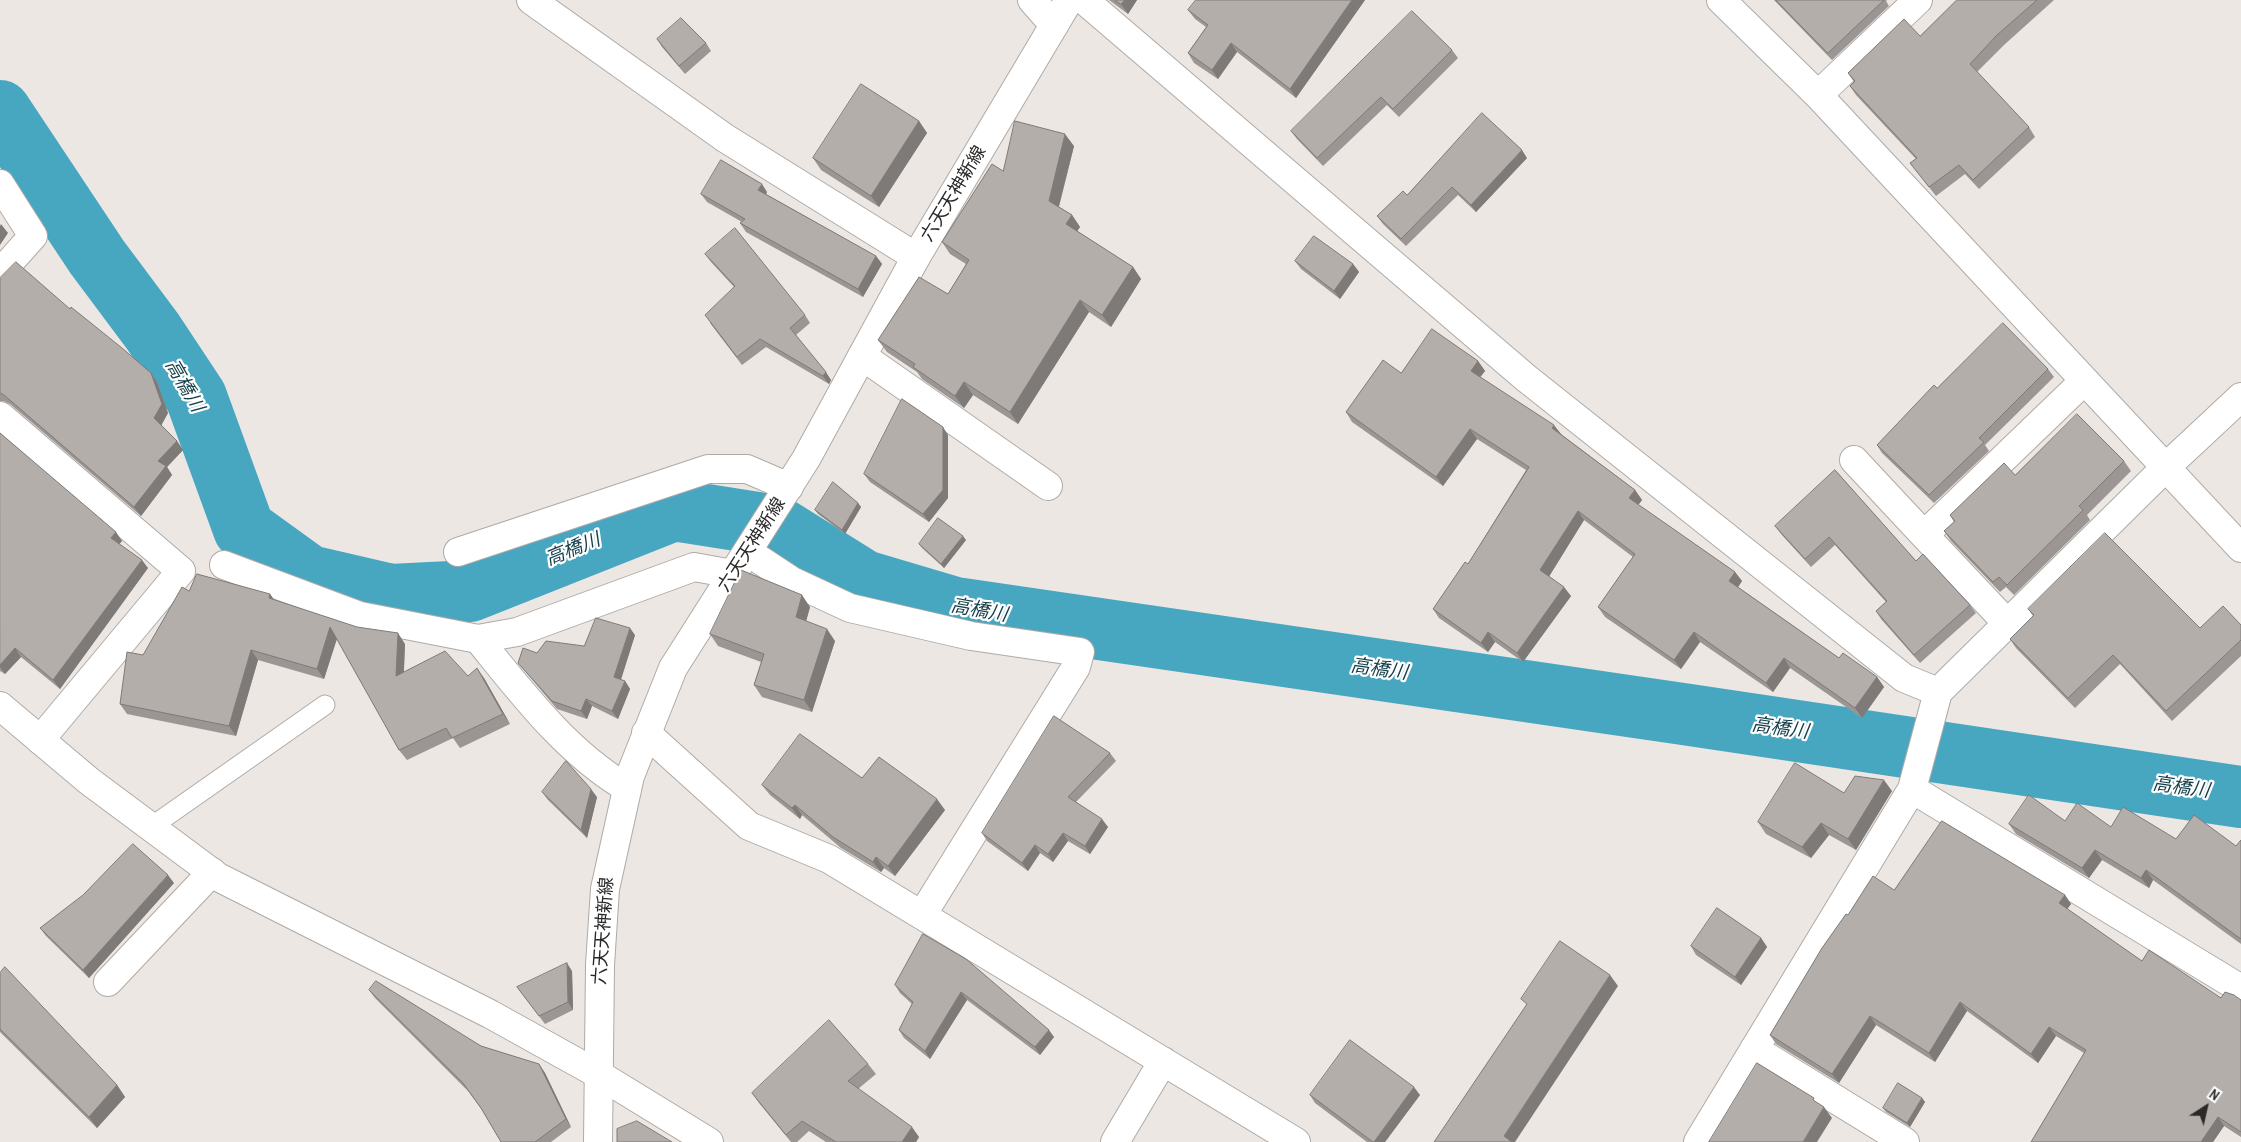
<!DOCTYPE html>
<meta charset="utf-8">
<style>
body{margin:0}
#map{position:relative;width:2241px;height:1142px;overflow:hidden;background:#ede7e3;font-family:"Archivo Narrow",sans-serif}
canvas{display:block}
.north{position:absolute;left:2181px;top:1082px;width:50px;height:50px;-webkit-text-stroke:4px #fff;paint-order:stroke;rotate:35deg;font-size:14px;font-weight:700;line-height:20px;text-align:center;color:#2b2928}
.north::after{content:'';display:block;margin:auto;width:18px;height:22px;background:#2b2928;clip-path:polygon(50% 0,100% 100%,50% 72%,0 100%)}
</style>
<div id="map">
<canvas width="2241" height="1142"></canvas>
<div class="north">N</div>
</div>
<script>
const ctx = document.querySelector('canvas').getContext('2d');
ctx.lineJoin = 'round';
function stroke(path, color, width, dash) {
  ctx.strokeStyle = color;
  ctx.lineWidth = width;
  ctx.lineCap = dash ? 'butt' : 'round';
  ctx.setLineDash(dash || []);
  ctx.stroke(path);
}
function fillPath(path, color) {
  ctx.fillStyle = color;
  ctx.fill(path, 'evenodd');
}
function write(font, color, halo, rows, align = 'center') {
  ctx.font = font + ' "Archivo Narrow","Noto Sans JP",sans-serif';
  ctx.lineWidth = 4.5;
  ctx.setLineDash([]);
  ctx.textBaseline = 'middle';
  ctx.strokeStyle = halo;
  ctx.fillStyle = color;
  for (const [text, x, y, turn = 0] of rows) {
    ctx.save();
    ctx.translate(x, y);
    ctx.rotate((+turn || 0) * Math.PI / 180);
    ctx.textAlign = isNaN(turn) ? turn : align;
    if (halo) ctx.strokeText(text, 0, 0);
    ctx.fillText(text, 0, 0);
    ctx.restore();
  }
}
const river = new Path2D(`
 M 0,111 L 97,257 L 153,332 L 196,397 L 244,529 L 309,576 L 391,595 L 470,591 L 674,510 L 776,526 L 864,581 L 955,608 C 1383,672 1813,731 2241,797`);
const service = new Path2D(`
 M 151,827 L 325,705`);
const minor = new Path2D(`
 M 531,0 L 725,138 L 916,257
 M 1032,0 L 1054,25
 M 1084,0 L 1526,378 L 1904,678 L 1938,692
 M 1721,0 L 1818,95 L 2241,548
 M 1818,95 L 1918,0
 M 0,184 L 33,236 L 0,273
 M 862,356 L 1048,486
 M 0,416 L 181,571 L 40,740
 M 1854,460 L 1924,535 L 2084,381
 M 1924,535 L 2007,623
 M 458,552 L 708,469 L 747,469 L 789,487
 M 748,552 L 792,581 L 850,608 L 971,636 L 1080,652 L 1076,667 L 922,915
 M 224,565 L 360,616 L 478,639
 M 646,733 L 749,826 L 829,859 L 1296,1142
 M 627,788 C 566,752 522,693 478,639 L 517,632 L 694,567 L 733,574
 M 1912,789 L 2241,989
 M 108,982 L 212,872
 M 1754,1049 L 1905,1142
 M 598,1074 L 709,1142
 M 1115,1142 L 1163,1061
 M 1698,1142 L 1912,789 L 1938,692 L 2165,468 L 2241,397`);
const tertiary = new Path2D(`
 M 0,706 L 89,781 L 218,877 L 490,1014 L 598,1074`);
const secondary = new Path2D(`
 M 598,1142 L 600,965 L 605,889 L 630,776 L 673,668 L 806,459 L 916,257 L 1069,0`);
const wall = new Path2D(`
 M 1109,0 L 1137,0 L 1128,14 Z
 M 1365,0 L 1296,98 L 1237,52 L 1218,79 L 1194,63 L 1188,53 L 1206,27 L 1195,19 L 1188,10 Z
 M 1774,0 L 1887,0 L 1886,1 L 1889,6 L 1832,60 Z
 M 1957,0 L 2054,0 L 2004,45 L 1977,72 L 2029,127 L 2035,137 L 1979,189 L 1965,174 L 1936,196 L 1910,163 L 1916,159 L 1856,95 L 1850,86 L 1854,82 L 1848,73 L 1920,36 Z
 M 657,39 L 706,43 L 711,51 L 685,74 L 662,47 Z
 M 1452,50 L 1458,58 L 1399,117 L 1387,105 L 1323,166 L 1297,139 L 1291,131 Z
 M 919,121 L 927,133 L 879,207 L 821,170 L 813,158 Z
 M 1074,146 L 1059,207 L 1072,215 L 1080,227 L 1077,231 L 1133,267 L 1141,279 L 1111,327 L 1089,312 L 1018,424 L 973,395 L 964,408 L 922,379 L 917,372 L 887,352 L 878,340 L 948,294 L 966,264 L 950,254 L 942,242 L 1003,171 Z
 M 1527,158 L 1476,212 L 1458,195 L 1406,246 L 1383,224 L 1377,216 L 1407,195 Z
 M 767,192 L 766,194 L 876,256 L 882,264 L 863,297 L 746,232 L 740,223 L 742,222 L 707,202 L 701,194 Z
 M 705,254 L 805,315 L 810,323 L 796,335 L 831,380 L 829,384 L 766,347 L 742,365 L 710,323 L 734,287 L 711,262 Z
 M 1295,261 L 1353,264 L 1359,272 L 1340,299 L 1301,269 Z
 M 0,278 L 70,309 L 151,373 L 157,382 L 168,413 L 161,425 L 177,441 L 183,450 L 167,467 L 172,475 L 141,516 L 10,404 L 3,401 L 0,401 Z
 M 1478,361 L 1485,371 L 1480,377 L 1561,434 L 1635,490 L 1642,500 L 1638,505 L 1735,572 L 1742,581 L 1738,587 L 1839,658 L 1877,677 L 1884,687 L 1862,718 L 1790,668 L 1773,692 L 1700,642 L 1681,669 L 1605,617 L 1598,607 L 1633,557 L 1584,520 L 1549,576 L 1571,596 L 1523,662 L 1495,642 L 1488,652 L 1439,618 L 1433,609 L 1468,564 L 1526,470 L 1477,439 L 1443,486 L 1352,422 L 1346,412 L 1401,373 Z
 M 2048,369 L 2054,377 L 1985,445 L 1989,451 L 1934,503 L 1882,453 L 1877,445 L 1937,388 Z
 M 0,433 L 122,541 L 119,544 L 148,568 L 60,689 L 21,657 L 5,674 L 0,671 Z
 M 948,435 L 948,498 L 929,522 L 870,482 L 864,474 Z
 M 2124,461 L 2131,471 L 2087,515 L 2090,520 L 2014,595 L 2006,587 L 2000,592 L 1951,541 L 1944,531 L 1954,522 L 1950,515 L 2015,475 Z
 M 1835,470 L 1916,561 L 1970,605 L 1976,613 L 1920,663 L 1881,619 L 1876,611 L 1886,602 L 1835,545 L 1811,567 L 1781,534 L 1775,526 Z
 M 858,503 L 861,507 L 845,534 L 818,514 L 815,510 Z
 M 966,540 L 944,568 L 922,548 L 919,544 Z
 M 189,591 L 270,594 L 274,600 L 405,644 L 404,672 L 468,676 L 484,678 L 510,724 L 460,748 L 453,738 L 407,760 L 399,750 L 337,639 L 324,679 L 258,660 L 236,736 L 127,714 L 120,704 L 143,655 Z
 M 810,607 L 806,621 L 835,641 L 812,712 L 762,697 L 754,685 L 761,662 L 718,646 L 710,634 Z
 M 2028,609 L 2200,628 L 2241,625 L 2241,656 L 2172,721 L 2120,664 L 2075,708 L 2016,648 L 2010,639 L 2033,616 Z
 M 635,635 L 621,680 L 625,681 L 630,689 L 618,719 L 592,706 L 587,719 L 557,709 L 524,670 L 518,663 L 537,653 L 584,646 Z
 M 1110,753 L 1116,761 L 1076,802 L 1108,827 L 1090,854 L 1068,841 L 1053,862 L 1040,853 L 1028,871 L 987,841 L 982,833 Z
 M 862,778 L 945,810 L 895,876 L 884,868 L 881,872 L 841,848 L 802,815 L 800,819 L 770,795 L 762,785 Z
 M 1892,791 L 1856,850 L 1829,835 L 1811,858 L 1766,834 L 1758,822 L 1844,793 Z
 M 542,792 L 597,797 L 587,838 L 548,800 Z
 M 2065,821 L 2111,827 L 2176,839 L 2236,846 L 2241,840 L 2241,944 L 2153,880 L 2149,888 L 2102,860 L 2089,878 L 2016,834 L 2009,824 Z
 M 174,883 L 89,978 L 46,936 L 40,928 Z
 M 1894,890 L 2065,895 L 2071,904 L 2067,909 L 2142,961 L 2221,998 L 2241,1000 L 2241,1137 L 2224,1126 L 2213,1142 L 2031,1142 L 2084,1053 L 2056,1036 L 2038,1063 L 1967,1011 L 1935,1062 L 1876,1025 L 1839,1083 L 1776,1044 L 1770,1035 L 1848,915 Z
 M 923,934 L 1054,1037 L 1040,1055 L 967,1000 L 930,1059 L 904,1038 L 899,1030 L 912,1004 L 900,993 L 895,985 Z
 M 1761,938 L 1767,947 L 1741,985 L 1696,955 L 1691,946 Z
 M 572,971 L 573,1010 L 545,1024 L 517,987 Z
 M 0,973 L 117,1085 L 125,1097 L 97,1128 L 0,1032 Z
 M 369,990 L 481,1046 L 539,1064 L 545,1073 L 571,1127 L 551,1142 L 501,1142 L 482,1110 L 468,1091 L 375,998 Z
 M 868,1064 L 876,1074 L 858,1089 L 919,1137 L 916,1142 L 826,1142 L 809,1131 L 797,1142 L 791,1142 L 759,1103 L 752,1093 Z
 M 1310,1095 L 1420,1095 L 1385,1142 L 1367,1142 L 1315,1103 Z
 M 1922,1098 L 1925,1102 L 1910,1127 L 1886,1112 L 1883,1108 Z`);
const shadedWall = new Path2D(`
 M 1125,0 L 1137,0 L 1128,14 L 1121,4 Z
 M 1352,0 L 1365,0 L 1296,98 L 1290,89 Z
 M 1231,43 L 1237,52 L 1218,79 L 1212,70 Z
 M 919,121 L 927,133 L 879,207 L 871,196 Z
 M 1065,134 L 1074,146 L 1057,213 L 1049,201 Z
 M 1522,150 L 1527,158 L 1476,212 L 1471,205 Z
 M 762,184 L 767,192 L 764,198 L 758,190 Z
 M 1072,215 L 1080,227 L 1074,236 L 1066,224 Z
 M 1,224 L 8,233 L 0,245 L 0,226 Z
 M 876,256 L 882,264 L 863,297 L 858,289 Z
 M 1353,264 L 1359,272 L 1340,299 L 1334,291 Z
 M 1133,267 L 1141,279 L 1111,327 L 1102,315 Z
 M 1080,300 L 1089,312 L 1018,424 L 1010,412 Z
 M 1478,361 L 1485,371 L 1478,380 L 1471,371 Z
 M 826,372 L 831,380 L 829,384 L 823,376 Z
 M 151,373 L 157,382 L 168,413 L 161,426 L 154,418 Z
 M 964,382 L 973,395 L 964,408 L 955,396 Z
 M 1554,425 L 1561,434 L 1558,438 L 1552,428 Z
 M 943,427 L 948,435 L 948,498 L 929,522 L 923,514 Z
 M 1470,429 L 1477,439 L 1443,486 L 1436,477 Z
 M 177,441 L 183,450 L 167,467 L 172,475 L 141,516 L 134,507 L 158,461 Z
 M 1635,490 L 1642,500 L 1636,508 L 1629,498 Z
 M 858,503 L 861,507 L 845,534 L 842,530 Z
 M 1578,511 L 1584,520 L 1547,580 L 1540,570 Z
 M 116,532 L 122,541 L 117,547 L 111,538 Z
 M 963,536 L 966,540 L 944,568 L 941,564 Z
 M 142,560 L 148,568 L 60,689 L 53,680 Z
 M 1735,572 L 1742,581 L 1736,590 L 1729,581 Z
 M 1564,587 L 1571,596 L 1523,662 L 1517,653 Z
 M 270,594 L 277,604 L 269,598 Z
 M 802,595 L 810,607 L 804,629 L 796,617 Z
 M 330,627 L 337,638 L 324,679 L 317,669 Z
 M 630,628 L 635,635 L 619,685 L 614,677 Z
 M 827,629 L 835,641 L 812,712 L 804,700 Z
 M 1488,632 L 1495,642 L 1488,652 L 1481,643 Z
 M 1694,632 L 1700,642 L 1681,669 L 1674,660 Z
 M 398,633 L 405,644 L 403,686 L 396,676 Z
 M 15,648 L 21,657 L 5,674 L 0,667 L 0,665 Z
 M 251,650 L 258,660 L 236,736 L 229,726 Z
 M 1784,658 L 1790,668 L 1773,692 L 1766,683 Z
 M 477,668 L 484,678 L 510,724 L 503,714 Z
 M 1877,677 L 1884,687 L 1862,718 L 1855,708 Z
 M 625,681 L 630,689 L 618,719 L 612,711 Z
 M 586,699 L 592,706 L 587,719 L 581,711 Z
 M 1884,780 L 1892,791 L 1856,850 L 1848,839 Z
 M 591,789 L 597,797 L 587,838 L 581,830 Z
 M 937,799 L 945,810 L 895,876 L 888,866 Z
 M 795,805 L 802,815 L 800,819 L 792,808 Z
 M 1102,819 L 1108,827 L 1090,854 L 1085,846 Z
 M 1821,823 L 1829,835 L 1811,858 L 1802,847 Z
 M 1063,833 L 1068,841 L 1053,862 L 1048,854 Z
 M 1035,845 L 1040,853 L 1028,871 L 1022,863 Z
 M 2095,850 L 2102,860 L 2089,878 L 2082,868 Z
 M 876,857 L 884,868 L 881,872 L 873,862 Z
 M 2146,870 L 2153,880 L 2149,888 L 2141,878 Z
 M 168,875 L 174,883 L 89,978 L 83,970 Z
 M 2065,895 L 2071,904 L 2065,912 L 2059,903 Z
 M 1761,938 L 1767,947 L 1741,985 L 1735,977 Z
 M 567,963 L 572,971 L 573,1010 L 568,1002 Z
 M 1610,975 L 1618,986 L 1515,1142 L 1508,1142 L 1504,1136 Z
 M 961,992 L 967,1000 L 930,1059 L 925,1051 Z
 M 1960,1002 L 1967,1011 L 1935,1062 L 1929,1053 Z
 M 1870,1016 L 1876,1025 L 1839,1083 L 1832,1074 Z
 M 2049,1027 L 2056,1036 L 2038,1063 L 2031,1054 Z
 M 1049,1030 L 1054,1037 L 1040,1055 L 1035,1047 Z
 M 539,1064 L 545,1073 L 571,1127 L 566,1119 Z
 M 117,1085 L 125,1097 L 97,1128 L 89,1117 Z
 M 1414,1087 L 1420,1095 L 1385,1142 L 1374,1142 Z
 M 1922,1098 L 1925,1102 L 1910,1127 L 1907,1123 Z
 M 1824,1107 L 1832,1118 L 1817,1142 L 1803,1142 Z
 M 2218,1117 L 2224,1126 L 2213,1142 L 2201,1142 Z
 M 912,1127 L 919,1137 L 916,1142 L 902,1142 Z`);
const building = new Path2D(`
 M 1115,0 L 1125,0 L 1121,4 Z
 M 1196,0 L 1352,0 L 1290,89 L 1231,43 L 1212,70 L 1188,53 L 1208,25 L 1188,10 Z
 M 1776,0 L 1884,0 L 1828,53 Z
 M 1957,0 L 2037,0 L 1997,35 L 1970,64 L 2029,127 L 1973,180 L 1959,165 L 1929,187 L 1910,163 L 1917,158 L 1850,86 L 1855,81 L 1848,73 L 1904,19 L 1920,36 Z
 M 1412,11 L 1452,50 L 1393,109 L 1381,97 L 1317,158 L 1291,131 Z
 M 681,18 L 706,43 L 679,66 L 657,39 Z
 M 861,84 L 919,121 L 871,196 L 813,158 Z
 M 1482,113 L 1522,150 L 1471,205 L 1452,187 L 1401,239 L 1377,216 L 1403,191 L 1407,195 Z
 M 1015,121 L 1065,134 L 1049,201 L 1072,215 L 1066,224 L 1133,267 L 1102,315 L 1080,300 L 1010,412 L 964,382 L 955,396 L 913,367 L 915,364 L 878,340 L 919,277 L 948,294 L 969,260 L 942,242 L 992,164 L 1003,171 Z
 M 721,160 L 762,184 L 758,190 L 876,256 L 858,289 L 740,223 L 745,219 L 701,194 Z
 M 735,228 L 805,315 L 790,328 L 826,372 L 823,376 L 760,339 L 737,357 L 705,315 L 735,286 L 705,254 Z
 M 1314,236 L 1353,264 L 1334,291 L 1295,261 Z
 M 16,262 L 70,309 L 71,307 L 122,348 L 151,373 L 162,404 L 154,418 L 177,441 L 158,461 L 166,466 L 134,507 L 4,395 L 0,393 L 0,278 Z
 M 2003,323 L 2048,369 L 1979,438 L 1984,442 L 1929,495 L 1877,445 L 1934,385 L 1937,388 Z
 M 1432,329 L 1478,361 L 1471,371 L 1554,425 L 1552,428 L 1635,490 L 1629,498 L 1735,572 L 1729,581 L 1839,658 L 1843,653 L 1877,677 L 1855,708 L 1784,658 L 1766,683 L 1694,632 L 1674,660 L 1598,607 L 1635,554 L 1578,511 L 1540,570 L 1564,587 L 1517,653 L 1488,632 L 1481,643 L 1433,609 L 1465,562 L 1468,564 L 1529,467 L 1470,429 L 1436,477 L 1346,412 L 1383,360 L 1401,373 Z
 M 902,399 L 943,427 L 943,490 L 923,514 L 864,474 Z
 M 2077,414 L 2124,461 L 2079,506 L 2083,510 L 2007,585 L 1999,577 L 1993,582 L 1944,531 L 1955,521 L 1950,515 L 2004,463 L 2015,475 Z
 M 0,433 L 116,532 L 111,538 L 142,560 L 53,680 L 15,648 L 0,665 Z
 M 1835,470 L 1916,561 L 1923,554 L 1970,605 L 1914,655 L 1876,611 L 1887,601 L 1829,537 L 1805,559 L 1775,526 Z
 M 833,482 L 858,503 L 842,530 L 815,510 Z
 M 938,518 L 963,536 L 941,564 L 919,544 Z
 M 2105,533 L 2200,628 L 2223,606 L 2241,625 L 2241,640 L 2166,711 L 2113,655 L 2068,698 L 2010,639 L 2034,615 L 2028,609 Z
 M 741,570 L 802,595 L 796,617 L 827,629 L 804,700 L 754,685 L 764,654 L 710,634 Z
 M 197,574 L 270,594 L 269,598 L 357,627 L 398,633 L 396,676 L 445,651 L 468,676 L 477,668 L 503,714 L 452,738 L 446,728 L 399,750 L 330,627 L 317,669 L 251,650 L 229,726 L 120,704 L 127,652 L 143,655 L 182,587 L 189,591 Z
 M 596,618 L 630,628 L 614,677 L 625,681 L 612,711 L 586,699 L 581,711 L 552,701 L 518,663 L 523,648 L 537,653 L 546,641 L 584,646 Z
 M 1054,716 L 1110,753 L 1068,797 L 1102,819 L 1085,846 L 1063,833 L 1048,854 L 1035,845 L 1022,863 L 982,833 Z
 M 800,734 L 862,778 L 879,757 L 937,799 L 888,866 L 876,857 L 873,862 L 833,837 L 795,805 L 792,808 L 762,785 Z
 M 566,761 L 591,789 L 581,830 L 542,792 Z
 M 1795,763 L 1844,793 L 1855,776 L 1884,780 L 1848,839 L 1821,823 L 1802,847 L 1758,822 Z
 M 2029,795 L 2065,821 L 2077,803 L 2111,827 L 2123,807 L 2176,839 L 2194,815 L 2236,846 L 2241,840 L 2241,939 L 2146,870 L 2141,878 L 2095,850 L 2082,868 L 2009,824 Z
 M 1942,821 L 2065,895 L 2059,903 L 2142,961 L 2149,950 L 2221,998 L 2225,992 L 2234,995 L 2241,1000 L 2241,1132 L 2218,1117 L 2201,1142 L 2031,1142 L 2086,1050 L 2049,1027 L 2031,1054 L 1960,1002 L 1929,1053 L 1870,1016 L 1832,1074 L 1770,1035 L 1822,948 L 1846,914 L 1848,915 L 1873,876 L 1894,890 Z
 M 133,844 L 168,875 L 83,970 L 40,928 L 83,895 Z
 M 1717,908 L 1761,938 L 1735,977 L 1691,946 Z
 M 923,934 L 966,959 L 1049,1030 L 1035,1047 L 961,992 L 925,1051 L 899,1030 L 913,1002 L 895,985 Z
 M 1560,941 L 1610,975 L 1504,1136 L 1512,1142 L 1434,1142 L 1527,1004 L 1521,999 Z
 M 567,963 L 568,1002 L 539,1016 L 517,987 Z
 M 5,967 L 117,1085 L 89,1117 L 0,1029 L 0,973 Z
 M 376,981 L 481,1046 L 539,1064 L 566,1119 L 535,1142 L 501,1142 L 481,1108 L 463,1083 L 369,990 Z
 M 829,1020 L 868,1064 L 848,1081 L 912,1127 L 902,1142 L 836,1142 L 802,1121 L 786,1135 L 752,1093 Z
 M 1350,1040 L 1414,1087 L 1374,1142 L 1373,1142 L 1310,1095 Z
 M 1757,1063 L 1814,1098 L 1813,1100 L 1824,1107 L 1803,1142 L 1709,1142 Z
 M 1898,1083 L 1922,1098 L 1907,1123 L 1883,1108 Z
 M 637,1121 L 672,1142 L 617,1142 L 617,1129 Z`);
const streetNames = [
 ["六天天神新線",954,194,-59],
 ["六天天神新線",752,545,-57],
 ["六天天神新線",604,931,-86]
];
const waterNames = [
 ["高橋川",184,386,60],
 ["高橋川",573,550,-22],
 ["高橋川",979,611,10],
 ["高橋川",1379,670,8],
 ["高橋川",1780,729,8],
 ["高橋川",2181,788,8]
];
stroke(river, '#48a7c0', 62);
stroke(service, '#afaaa6', 21);
stroke(minor, '#afaaa6', 30);
stroke(tertiary, '#afaaa6', 30);
stroke(secondary, '#afaaa6', 30);
stroke(service, '#fff', 19);
stroke(minor, '#fff', 28);
stroke(tertiary, '#fff', 28);
stroke(secondary, '#fff', 28);
fillPath(wall, '#9b9693');
fillPath(shadedWall, '#7e7a78');
fillPath(building, '#b4aeab');
stroke(building, '#7e7a78', 1);
write('18px', '#2b2928', '#fff', streetNames);
write('italic 19px', '#143f4a', '#fff', waterNames);
</script>
